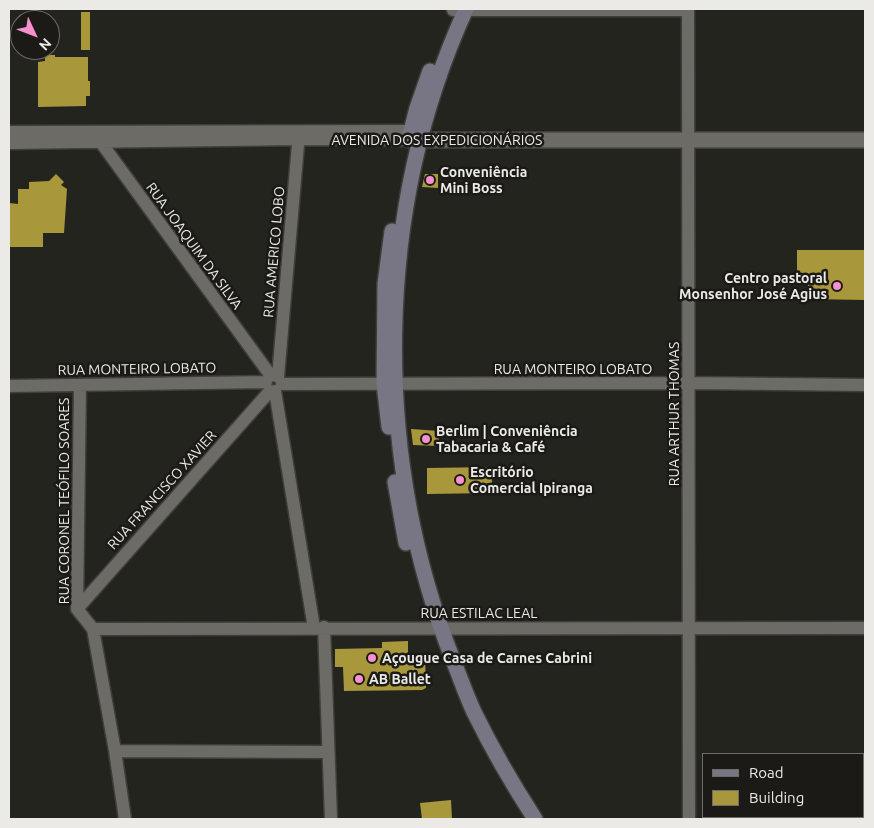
<!DOCTYPE html>
<meta charset="utf-8">
<style>
body{margin:0}
#map{position:relative;width:874px;height:828px;overflow:hidden;background:#24241f;font-family:Ubuntu,sans-serif}
canvas{display:block}
.frame{position:absolute;inset:0;border:10px solid #ebeae7;pointer-events:none}
.legend{position:absolute;left:702px;top:753px;width:162px;height:65px;box-sizing:border-box;background:#1b1a16;border:1px solid #6e6d6a;margin:0;padding:6px 9px;list-style:none;font-size:15px;color:#ebeae7}
.legend li{display:flex;align-items:center;gap:10px;height:25px}
.legend b{width:25px;border:1px solid #6e6d6a}
.north{position:absolute;left:10px;top:10px;width:50px;height:50px;box-sizing:border-box;background:#1b1a16;border:1px solid #6e6d6a;border-radius:50%;rotate:133deg;font-size:14px;font-weight:700;line-height:20px;text-align:center;color:#ebeae7}
.north::after{content:'';display:block;margin:auto;width:18px;height:22px;background:#f790ce;clip-path:polygon(50% 0,100% 100%,50% 72%,0 100%)}
</style>
<div id="map">
<canvas width="874" height="828"></canvas>
<div class="frame"></div>
<ul class="legend">
<li><b style="height:6px;background:#787684"></b>Road</li>
<li><b style="height:14px;background:#a8983b"></b>Building</li>
</ul>
<div class="north">N</div>
</div>
<script>
const ctx = document.querySelector('canvas').getContext('2d');
ctx.lineJoin = 'round';
function fillPath(path, color) {
  ctx.fillStyle = color;
  ctx.fill(path, 'evenodd');
}
function stroke(path, color, width, dash) {
  ctx.strokeStyle = color;
  ctx.lineWidth = width;
  ctx.lineCap = dash ? 'butt' : 'round';
  ctx.setLineDash(dash || []);
  ctx.stroke(path);
}
function write(font, color, halo, rows, align = 'center') {
  ctx.font = font + ' Ubuntu,sans-serif';
  ctx.lineWidth = 5;
  ctx.setLineDash([]);
  ctx.textBaseline = 'middle';
  ctx.strokeStyle = halo;
  ctx.fillStyle = color;
  for (const [text, x, y, turn = 0] of rows) {
    ctx.save();
    ctx.translate(x, y);
    ctx.rotate((+turn || 0) * Math.PI / 180);
    ctx.textAlign = isNaN(turn) ? turn : align;
    if (halo) ctx.strokeText(text, 0, 0);
    ctx.fillText(text, 0, 0);
    ctx.restore();
  }
}
const building = new Path2D(`
 M 81,12 L 90,12 L 90,50 L 81,50 Z
 M 45,55 L 55,55 L 55,57 L 88,57 L 88,81 L 90,81 L 90,96 L 86,96 L 86,106 L 38,107 L 38,62 L 45,61 Z
 M 56,174 L 64,182 L 61,185 L 67,189 L 64,233 L 43,233 L 43,247 L 9,247 L 9,203 L 18,204 L 18,189 L 29,189 L 29,182 L 49,181 Z
 M 425,174 L 438,174 L 438,188 L 422,187 Z
 M 797,250 L 865,250 L 865,300 L 808,299 L 808,273 L 797,273 Z
 M 411,429 L 439,431 L 439,446 L 413,445 Z
 M 492,467 L 492,493 L 427,494 L 427,468 Z
 M 408,641 L 408,655 L 425,655 L 426,688 L 422,690 L 344,691 L 343,667 L 335,667 L 335,649 L 382,648 L 382,642 Z
 M 451,800 L 452,819 L 422,819 L 420,803 Z`);
const minor = new Path2D(`
 M 688,9 L 689,819
 M 453,10 L 688,10
 M 9,132 L 411,131
 M 97,137 L 271,376
 M 9,143 L 299,139 L 409,140
 M 278,377 L 299,133
 M 282,384 L 689,383 L 865,385
 M 80,385 L 77,609 L 93,629 L 115,751 L 125,819
 M 9,386 L 266,382
 M 275,391 L 314,628
 M 77,609 L 270,391
 M 324,627 L 331,819
 M 93,629 L 865,628
 M 115,751 L 328,752`);
const tertiary = new Path2D(`
 M 409,140 L 865,140`);
const secondary = new Path2D(`
 M 466,9 C 374,211 372,454 453,660 C 460,677 466,695 474,712 C 492,749 513,785 535,819
 M 410,135 L 417,108 L 430,71
 M 389,427 L 384,384 L 385,284 L 392,231
 M 395,482 L 406,543`);
const markers = [
 [430,180,5,"#f790ce"],
 [837,286,5,"#f790ce"],
 [426,439,5,"#f790ce"],
 [460,480,5,"#f790ce"],
 [372,658,5,"#f790ce"],
 [359,679,5,"#f790ce"]
];
const streetNames = [
 ["AVENIDA DOS EXPEDICIONÁRIOS",437,140],
 ["RUA JOAQUIM DA SILVA",194,246,54],
 ["RUA AMERICO LOBO",274,252,-85],
 ["RUA MONTEIRO LOBATO",137,369,-1],
 ["RUA MONTEIRO LOBATO",573,369],
 ["RUA ARTHUR THOMAS",674,414,-90],
 ["RUA FRANCISCO XAVIER",162,490,-48],
 ["RUA CORONEL TEÓFILO SOARES",64,501,-90],
 ["RUA ESTILAC LEAL",479,613]
];
const poiNames = [
 ["Conveniência",440,172],
 ["Mini Boss",440,188],
 ["Centro pastoral",827,278,"right"],
 ["Monsenhor José Agius",827,294,"right"],
 ["Berlim | Conveniência",436,431],
 ["Tabacaria & Café",436,447],
 ["Escritório",470,472],
 ["Comercial Ipiranga",470,488],
 ["Açougue Casa de Carnes Cabrini",382,658],
 ["AB Ballet",369,679]
];
fillPath(building, '#a8983b');
stroke(minor, '#3f3e3a', 15);
stroke(tertiary, '#3f3e3a', 18);
stroke(secondary, '#3f3e3a', 18);
stroke(minor, '#6c6b65', 12);
stroke(tertiary, '#6c6b65', 15);
stroke(secondary, '#787684', 15);
for (const [x, y, r, color] of markers) {
  const dot = new Path2D();
  dot.arc(x, y, r, 0, 2 * Math.PI);
  ctx.fillStyle = color;
  ctx.fill(dot);
  stroke(dot, '#1b1a16', 2);
}
write('14px', '#ebeae7', '#1b1a16', streetNames);
write('bold 14px', '#ebeae7', '#1b1a16', poiNames, 'left');
</script>
